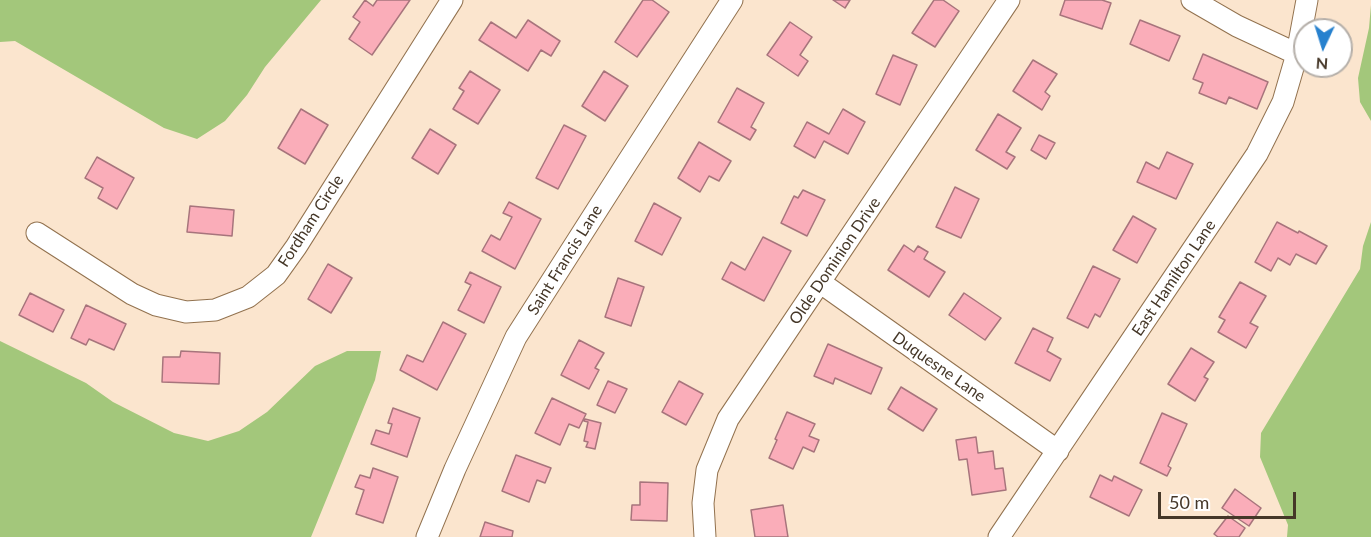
<!DOCTYPE html>
<style>
body{margin:0}
#map{position:relative;width:1371px;height:537px;overflow:hidden;background:#fbe5ce;font-family:Lato,sans-serif}
canvas{display:block}
.north{position:absolute;left:1293px;top:18px;width:60px;height:60px;box-sizing:border-box;background:#fff;border:2px solid #b5afa9;border-radius:50%;rotate:184deg;font-size:16px;font-weight:700;line-height:24px;text-align:center;color:#453728}
.north::after{content:'';display:block;margin:auto;width:21px;height:27px;background:#2781ce;clip-path:polygon(50% 0,100% 100%,50% 72%,0 100%)}
.scale{position:absolute;left:1158px;top:492px;width:138px;height:27px;box-sizing:border-box;border:3px solid #453728;border-top:0;padding-left:8px;font-size:18px;line-height:21px;white-space:nowrap;color:#453728;-webkit-text-stroke:4px #fff;paint-order:stroke}
</style>
<div id="map">
<canvas width="1371" height="537"></canvas>
<div class="north">N</div>
<div class="scale">50 m</div>
</div>
<script>
const ctx = document.querySelector('canvas').getContext('2d');
ctx.lineJoin = 'round';
function fillPath(path, color) {
  ctx.fillStyle = color;
  ctx.fill(path, 'evenodd');
}
function stroke(path, color, width, dash) {
  ctx.strokeStyle = color;
  ctx.lineWidth = width;
  ctx.lineCap = dash ? 'butt' : 'round';
  ctx.setLineDash(dash || []);
  ctx.stroke(path);
}
function write(font, color, halo, rows, align = 'center') {
  ctx.font = font + ' Lato,sans-serif';
  ctx.lineWidth = 5;
  ctx.setLineDash([]);
  ctx.textBaseline = 'middle';
  ctx.strokeStyle = halo;
  ctx.fillStyle = color;
  for (const [text, x, y, turn = 0] of rows) {
    ctx.save();
    ctx.translate(x, y);
    ctx.rotate((+turn || 0) * Math.PI / 180);
    ctx.textAlign = isNaN(turn) ? turn : align;
    if (halo) ctx.strokeText(text, 0, 0);
    ctx.fillText(text, 0, 0);
    ctx.restore();
  }
}
const green = new Path2D(`
 M 0,0 L 321,0 L 265,67 L 247,95 L 225,121 L 197,139 L 164,128 L 15,41 L 0,42 Z
 M 1371,5 L 1371,121 L 1360,102 L 1358,78 L 1369,28 Z
 M 1371,222 L 1371,537 L 1287,537 L 1288,525 L 1260,457 L 1261,433 L 1360,269 L 1363,246 Z
 M 0,341 L 86,383 L 113,402 L 174,433 L 208,441 L 239,431 L 267,412 L 315,366 L 347,351 L 381,351 L 375,380 L 311,537 L 0,537 Z`);
const building = new Path2D(`
 M 365,0 L 373,6 L 377,0 L 410,0 L 372,55 L 349,39 L 360,22 L 353,17 Z
 M 643,0 L 652,0 L 669,12 L 637,57 L 615,42 Z
 M 833,0 L 850,0 L 845,8 Z
 M 934,0 L 943,0 L 959,11 L 935,47 L 912,33 Z
 M 1065,0 L 1102,0 L 1111,3 L 1102,29 L 1060,15 Z
 M 528,20 L 560,41 L 551,56 L 541,50 L 528,71 L 479,40 L 491,22 L 516,38 Z
 M 1140,20 L 1180,36 L 1169,61 L 1130,44 Z
 M 790,22 L 812,37 L 800,55 L 808,61 L 798,76 L 767,55 Z
 M 1203,54 L 1268,82 L 1257,109 L 1229,97 L 1226,104 L 1199,93 L 1203,83 L 1193,79 Z
 M 893,55 L 917,65 L 900,105 L 876,94 Z
 M 1033,60 L 1057,74 L 1045,92 L 1050,96 L 1042,110 L 1013,91 Z
 M 470,71 L 500,90 L 478,124 L 453,109 L 464,91 L 459,88 Z
 M 604,71 L 628,86 L 605,121 L 582,106 Z
 M 737,88 L 764,103 L 751,127 L 756,130 L 750,140 L 718,122 Z
 M 301,109 L 328,125 L 305,164 L 278,148 Z
 M 843,109 L 865,122 L 848,154 L 824,141 L 815,158 L 794,146 L 807,122 L 829,134 Z
 M 998,114 L 1021,128 L 1006,152 L 1015,157 L 1007,169 L 976,150 Z
 M 564,125 L 586,136 L 558,189 L 536,178 Z
 M 430,129 L 456,145 L 438,174 L 412,158 Z
 M 1039,135 L 1055,143 L 1046,159 L 1031,150 Z
 M 699,142 L 731,161 L 719,181 L 709,176 L 700,192 L 678,178 Z
 M 1167,152 L 1193,164 L 1176,199 L 1137,182 L 1146,162 L 1159,169 Z
 M 97,157 L 134,178 L 117,209 L 98,198 L 103,188 L 85,178 Z
 M 955,187 L 979,199 L 961,238 L 936,227 Z
 M 803,190 L 825,200 L 807,236 L 781,223 L 794,196 L 798,198 Z
 M 509,202 L 541,219 L 515,269 L 482,251 L 491,235 L 500,240 L 512,217 L 503,213 Z
 M 654,203 L 681,218 L 662,255 L 635,241 Z
 M 190,206 L 234,210 L 232,236 L 187,232 Z
 M 1133,216 L 1156,229 L 1137,263 L 1113,250 Z
 M 1277,222 L 1298,233 L 1299,231 L 1327,246 L 1316,264 L 1296,254 L 1290,265 L 1278,258 L 1271,271 L 1255,262 Z
 M 763,237 L 791,251 L 764,301 L 722,279 L 731,262 L 745,270 Z
 M 904,245 L 914,252 L 918,246 L 928,252 L 924,259 L 945,272 L 929,297 L 888,270 Z
 M 328,264 L 352,278 L 331,313 L 308,299 Z
 M 1093,266 L 1120,279 L 1100,317 L 1095,314 L 1088,328 L 1067,318 Z
 M 470,272 L 501,287 L 484,323 L 458,310 L 471,285 L 465,282 Z
 M 618,278 L 644,287 L 631,326 L 605,317 Z
 M 1240,282 L 1266,296 L 1250,323 L 1258,327 L 1246,348 L 1218,332 L 1225,320 L 1219,317 Z
 M 30,293 L 64,310 L 53,332 L 19,315 Z
 M 964,293 L 1001,318 L 985,340 L 949,315 Z
 M 86,305 L 126,324 L 114,350 L 89,339 L 86,345 L 71,338 Z
 M 443,322 L 466,334 L 437,390 L 400,370 L 407,355 L 423,362 Z
 M 1033,328 L 1053,338 L 1047,351 L 1061,359 L 1050,381 L 1015,363 Z
 M 579,340 L 604,353 L 595,368 L 599,370 L 589,389 L 561,375 Z
 M 828,344 L 882,368 L 871,394 L 835,378 L 833,384 L 814,376 Z
 M 1191,348 L 1214,362 L 1204,377 L 1208,379 L 1195,401 L 1168,384 Z
 M 181,351 L 220,353 L 219,384 L 162,382 L 163,357 L 180,357 Z
 M 608,381 L 627,389 L 615,413 L 597,405 Z
 M 679,381 L 703,394 L 686,425 L 662,412 Z
 M 901,387 L 937,409 L 923,431 L 888,409 Z
 M 552,398 L 586,414 L 579,428 L 569,424 L 560,445 L 535,433 Z
 M 393,408 L 420,418 L 407,457 L 371,444 L 376,430 L 389,434 L 392,424 L 388,423 Z
 M 787,412 L 815,424 L 809,436 L 819,440 L 814,452 L 803,447 L 793,469 L 769,458 L 777,440 L 775,439 Z
 M 1162,413 L 1187,424 L 1168,466 L 1171,468 L 1167,476 L 1140,463 Z
 M 585,419 L 601,423 L 595,449 L 586,447 L 588,442 L 584,441 L 588,422 L 584,421 Z
 M 976,437 L 978,453 L 993,451 L 995,469 L 1003,468 L 1006,490 L 972,495 L 967,459 L 959,460 L 956,440 Z
 M 516,455 L 551,468 L 545,483 L 537,480 L 529,502 L 502,491 Z
 M 373,468 L 398,477 L 383,523 L 356,514 L 364,490 L 355,487 L 360,475 L 370,478 Z
 M 1100,475 L 1112,481 L 1114,476 L 1142,490 L 1129,516 L 1090,497 Z
 M 640,482 L 668,483 L 667,521 L 631,520 L 632,505 L 640,505 Z
 M 1235,489 L 1261,508 L 1249,526 L 1222,508 Z
 M 783,505 L 788,537 L 755,537 L 751,510 Z
 M 1228,516 L 1245,528 L 1239,537 L 1218,537 L 1214,534 Z
 M 485,522 L 513,531 L 512,537 L 480,537 Z`);
const street = new Path2D(`
 M 1192,0 L 1237,26 L 1297,54
 M 37,233 L 132,294 L 156,305 L 186,312 L 215,310 L 248,297 L 276,275 L 296,247 L 452,0
 M 821,283 L 1058,451
 M 427,537 L 455,469 L 516,337 L 627,163 L 732,0
 M 705,537 L 703,503 L 707,470 L 728,419 L 1009,0
 M 999,537 L 1257,154 L 1283,102 L 1297,54 L 1307,0`);
const streetNames = [
 ["Fordham Circle",311,221,-57],
 ["Saint Francis Lane",565,260,-58],
 ["Olde Dominion Drive",835,261,-56],
 ["East Hamilton Lane",1174,278,-56],
 ["Duquesne Lane",939,367,35]
];
fillPath(green, '#a3c77b');
fillPath(building, '#faadb9');
stroke(building, '#a7747c', 1.5);
stroke(street, '#92724f', 23);
stroke(street, '#fff', 21);
write('16px', '#453728', '#fff', streetNames);
</script>
